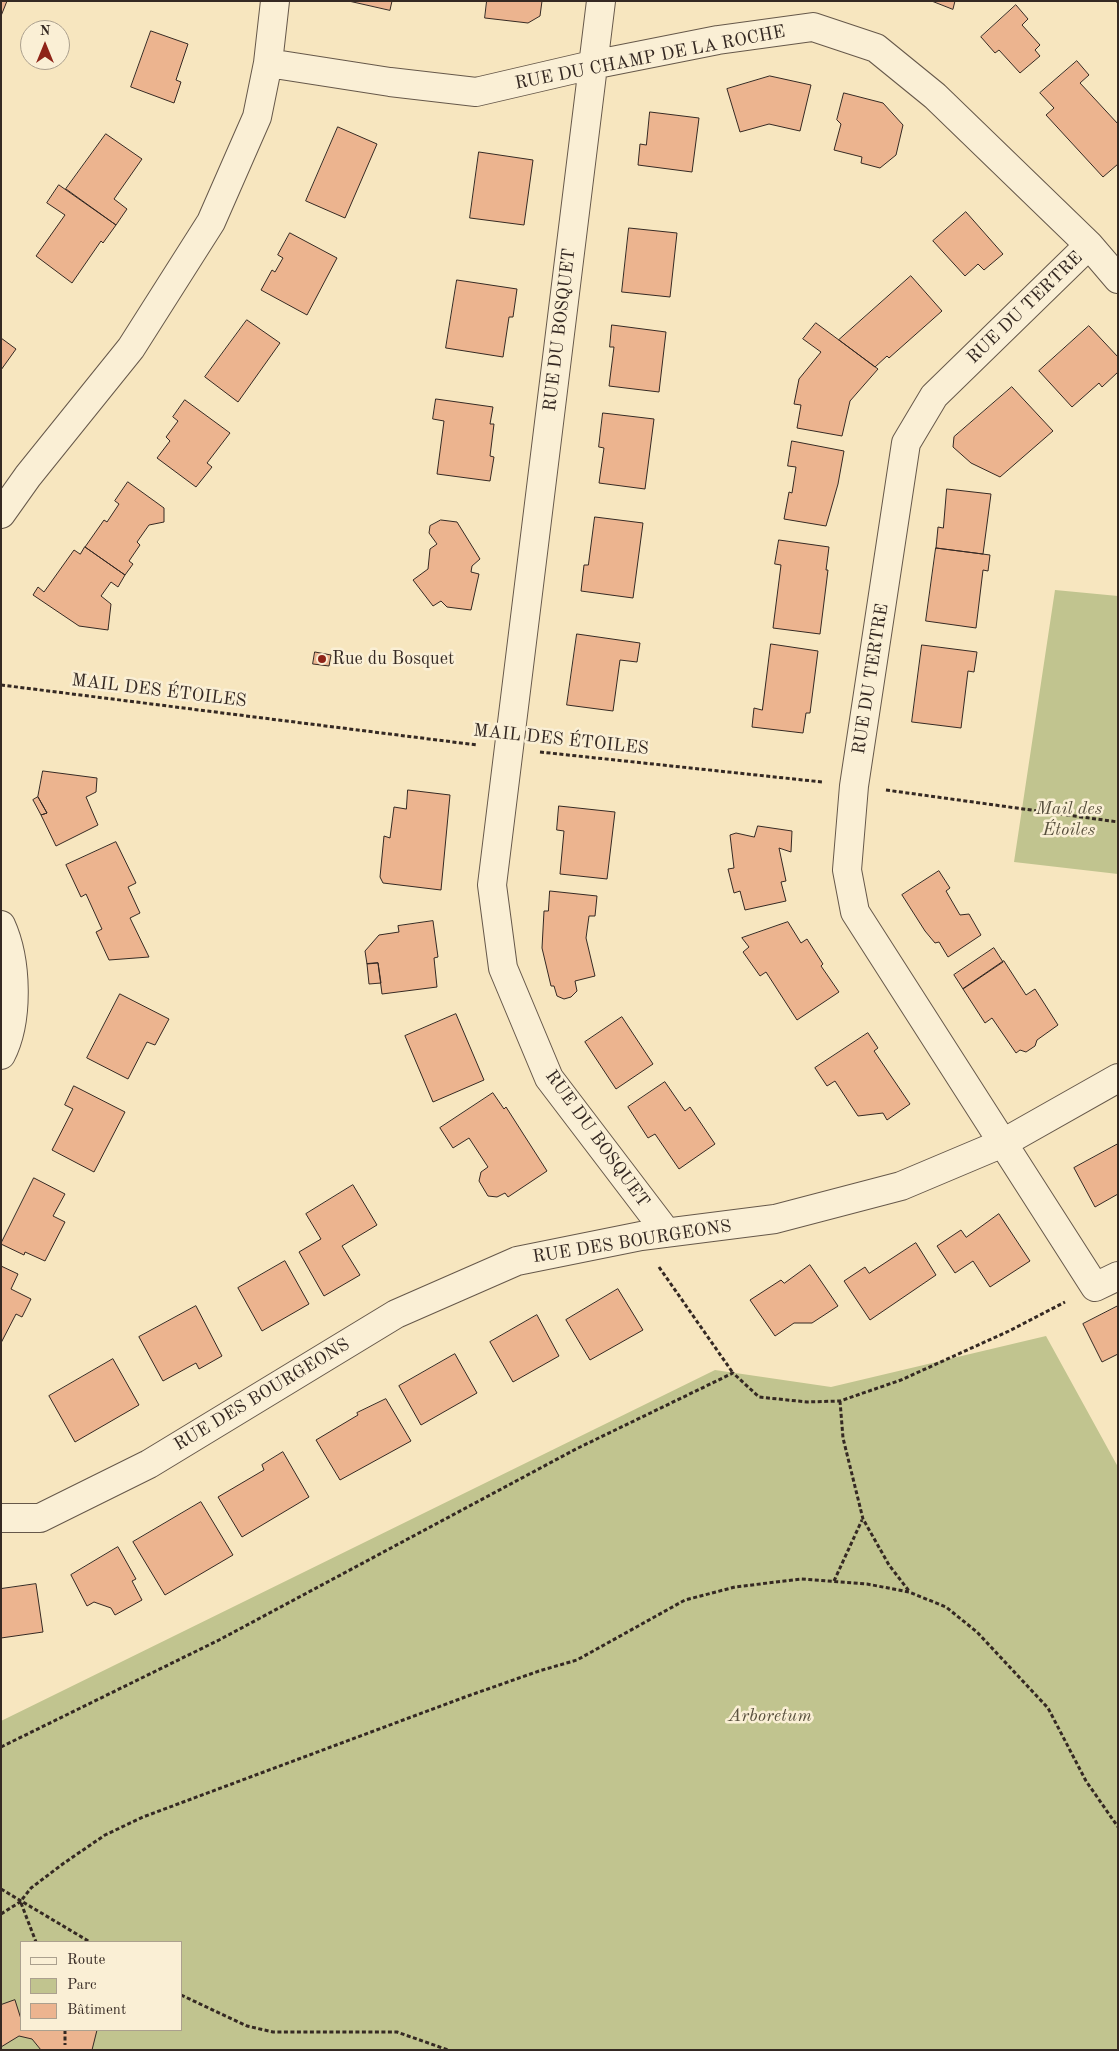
<!DOCTYPE html>
<meta charset="utf-8">
<style>
body{margin:0}
#map{position:relative;width:1119px;height:2051px;overflow:hidden;background:#f7e6bf;font-family:"Old Standard TT",serif}
canvas{display:block}
.frame{position:absolute;inset:0;border:2px solid #352923;pointer-events:none}
.legend{position:absolute;left:20px;top:1941px;width:162px;height:90px;box-sizing:border-box;background:#faefd5;border:1px solid #aba08e;margin:0;padding:6px 9px;list-style:none;font-size:15px;color:#352923}
.legend li{display:flex;align-items:center;gap:10px;height:25px}
.legend b{width:25px;border:1px solid #aba08e}
.north{position:absolute;left:20px;top:20px;width:50px;height:50px;box-sizing:border-box;background:#faefd5;border:1px solid #aba08e;border-radius:50%;rotate:0deg;font-size:14px;font-weight:700;line-height:20px;text-align:center;color:#352923}
.north::after{content:'';display:block;margin:auto;width:18px;height:22px;background:#8f2418;clip-path:polygon(50% 0,100% 100%,50% 72%,0 100%)}
</style>
<div id="map">
<canvas width="1119" height="2051"></canvas>
<div class="frame"></div>
<ul class="legend">
<li><b style="height:6px;background:#faefd5"></b>Route</li>
<li><b style="height:14px;background:#c1c48f"></b>Parc</li>
<li><b style="height:14px;background:#ecb48f"></b>Bâtiment</li>
</ul>
<div class="north">N</div>
</div>
<script>
const ctx = document.querySelector('canvas').getContext('2d');
ctx.lineJoin = 'round';
function fillPath(path, color) {
  ctx.fillStyle = color;
  ctx.fill(path, 'evenodd');
}
function stroke(path, color, width, dash) {
  ctx.strokeStyle = color;
  ctx.lineWidth = width;
  ctx.lineCap = dash ? 'butt' : 'round';
  ctx.setLineDash(dash || []);
  ctx.stroke(path);
}
function write(font, color, halo, rows, align = 'center') {
  ctx.font = font + ' "Old Standard TT",serif';
  ctx.lineWidth = 5;
  ctx.setLineDash([]);
  ctx.textBaseline = 'middle';
  ctx.strokeStyle = halo;
  ctx.fillStyle = color;
  for (const [text, x, y, turn = 0] of rows) {
    ctx.save();
    ctx.translate(x, y);
    ctx.rotate((+turn || 0) * Math.PI / 180);
    ctx.textAlign = isNaN(turn) ? turn : align;
    if (halo) ctx.strokeText(text, 0, 0);
    ctx.fillText(text, 0, 0);
    ctx.restore();
  }
}
const green = new Path2D(`
 M 1055,590 L 1118,596 L 1118,874 L 1014,862 Z
 M 1046,1336 L 1118,1467 L 1118,2050 L 1,2050 L 1,1721 L 715,1370 L 831,1387 ZM 21,1942 L 181,1942 L 181,2030 L 21,2030 Z`);
const building = new Path2D(`
 M 1,1 L 7,1 L 1,16 Z
 M 349,1 L 392,1 L 390,10 Z
 M 487,1 L 542,1 L 540,16 L 528,23 L 485,18 Z
 M 932,1 L 955,1 L 953,9 Z
 M 1016,5 L 1028,19 L 1022,25 L 1040,45 L 1035,50 L 1040,56 L 1020,73 L 999,50 L 995,53 L 981,37 Z
 M 151,31 L 188,44 L 176,80 L 181,82 L 174,103 L 131,87 Z
 M 1077,61 L 1089,75 L 1080,83 L 1118,124 L 1118,164 L 1103,177 L 1046,115 L 1054,108 L 1040,93 Z
 M 770,76 L 811,85 L 800,131 L 769,124 L 740,132 L 727,89 Z
 M 844,93 L 883,103 L 903,125 L 896,155 L 880,168 L 861,163 L 862,157 L 834,150 L 841,124 L 837,120 Z
 M 650,112 L 699,118 L 692,172 L 638,165 L 640,144 L 646,145 Z
 M 338,127 L 377,144 L 345,218 L 306,201 Z
 M 106,134 L 142,159 L 114,199 L 127,209 L 116,225 L 66,189 Z
 M 479,152 L 533,160 L 524,225 L 470,218 Z
 M 59,185 L 116,225 L 103,243 L 101,241 L 72,283 L 36,256 L 65,215 L 47,203 Z
 M 966,212 L 1003,254 L 984,270 L 978,264 L 965,276 L 933,241 Z
 M 629,228 L 677,233 L 670,297 L 622,292 Z
 M 290,233 L 337,258 L 307,315 L 261,290 L 272,270 L 275,272 L 283,258 L 278,255 Z
 M 911,276 L 942,311 L 889,358 L 887,356 L 875,367 L 839,340 Z
 M 457,280 L 517,289 L 513,317 L 509,317 L 503,357 L 446,348 Z
 M 247,320 L 280,343 L 238,402 L 205,377 Z
 M 816,323 L 878,369 L 850,401 L 842,436 L 797,428 L 801,405 L 794,404 L 799,379 L 821,352 L 803,339 Z
 M 612,325 L 666,332 L 659,392 L 609,386 L 614,347 L 610,347 Z
 M 1089,326 L 1118,357 L 1118,372 L 1102,387 L 1099,383 L 1072,407 L 1039,371 Z
 M 1,338 L 16,349 L 1,370 Z
 M 1012,387 L 1053,431 L 1000,477 L 971,463 L 953,447 L 954,437 Z
 M 436,399 L 493,407 L 490,424 L 494,424 L 490,456 L 494,457 L 490,481 L 437,474 L 444,421 L 433,419 Z
 M 185,400 L 230,433 L 207,463 L 212,467 L 196,487 L 157,458 L 170,441 L 166,437 L 178,421 L 173,417 Z
 M 603,413 L 654,419 L 645,489 L 599,483 L 604,448 L 599,447 Z
 M 792,441 L 844,451 L 838,484 L 826,526 L 784,519 L 789,492 L 792,493 L 796,467 L 788,466 Z
 M 128,482 L 164,508 L 164,522 L 149,525 L 137,542 L 140,545 L 129,561 L 133,564 L 125,575 L 85,547 L 104,520 L 107,522 L 119,504 L 115,501 Z
 M 947,489 L 991,494 L 983,554 L 936,548 L 938,527 L 943,528 Z
 M 595,517 L 643,523 L 633,598 L 581,591 L 584,565 L 588,565 Z
 M 441,520 L 457,522 L 480,559 L 472,566 L 471,572 L 479,574 L 471,610 L 447,607 L 441,601 L 433,606 L 413,580 L 428,569 L 430,549 L 437,544 L 429,533 L 430,526 Z
 M 779,540 L 829,547 L 826,570 L 828,570 L 820,634 L 773,628 L 781,565 L 775,564 Z
 M 85,547 L 125,575 L 118,587 L 111,582 L 101,596 L 111,604 L 108,630 L 79,626 L 33,595 L 38,587 L 44,592 L 74,550 L 80,554 Z
 M 936,548 L 990,555 L 988,571 L 983,570 L 976,628 L 926,621 Z
 M 577,634 L 640,643 L 637,662 L 620,660 L 613,711 L 567,705 Z
 M 771,644 L 818,651 L 810,713 L 806,713 L 803,733 L 752,727 L 754,708 L 762,710 Z
 M 922,645 L 977,652 L 974,672 L 968,671 L 961,728 L 912,722 Z
 M 315,652 L 331,655 L 329,666 L 313,664 Z
 M 43,771 L 97,778 L 96,792 L 86,797 L 98,825 L 56,846 L 41,815 L 47,813 L 38,797 Z
 M 408,790 L 450,795 L 441,890 L 383,883 L 380,877 L 384,836 L 390,838 L 394,807 L 406,809 Z
 M 38,797 L 47,813 L 41,815 L 33,800 Z
 M 559,806 L 615,812 L 607,879 L 560,874 L 564,831 L 557,830 Z
 M 758,826 L 792,831 L 791,852 L 779,848 L 786,881 L 781,882 L 786,901 L 745,910 L 740,891 L 734,893 L 728,869 L 734,868 L 730,835 L 736,833 L 754,837 Z
 M 116,842 L 136,883 L 128,887 L 140,913 L 130,918 L 149,957 L 109,960 L 96,932 L 102,929 L 101,927 L 86,894 L 81,897 L 66,865 Z
 M 939,871 L 950,888 L 946,891 L 960,915 L 969,914 L 981,935 L 948,957 L 939,942 L 935,943 L 925,931 L 902,895 Z
 M 550,891 L 597,896 L 595,916 L 589,916 L 586,938 L 595,976 L 575,981 L 577,991 L 571,997 L 564,999 L 557,996 L 554,986 L 551,986 L 542,948 L 544,911 L 548,911 Z
 M 433,921 L 438,957 L 434,958 L 437,987 L 382,994 L 378,963 L 367,964 L 365,951 L 379,935 L 399,932 L 398,926 Z
 M 788,922 L 801,943 L 807,939 L 823,964 L 821,966 L 839,992 L 797,1020 L 766,972 L 760,976 L 743,952 L 749,947 L 742,938 Z
 M 994,948 L 1003,962 L 963,989 L 954,975 Z
 M 1004,961 L 1026,995 L 1035,989 L 1058,1025 L 1037,1040 L 1035,1046 L 1026,1052 L 1020,1050 L 1016,1053 L 992,1018 L 985,1023 L 963,989 Z
 M 378,963 L 381,983 L 369,984 L 367,964 Z
 M 120,994 L 169,1019 L 155,1045 L 147,1042 L 128,1079 L 87,1058 Z
 M 456,1014 L 484,1080 L 433,1102 L 405,1036 Z
 M 622,1017 L 653,1064 L 616,1089 L 585,1042 Z
 M 868,1033 L 878,1048 L 874,1051 L 910,1104 L 887,1120 L 883,1113 L 858,1116 L 835,1081 L 827,1086 L 815,1068 Z
 M 665,1082 L 685,1111 L 690,1107 L 715,1144 L 679,1169 L 655,1134 L 648,1138 L 628,1107 Z
 M 74,1086 L 125,1112 L 94,1172 L 52,1150 L 73,1109 L 65,1105 Z
 M 493,1093 L 504,1109 L 506,1107 L 547,1171 L 508,1197 L 505,1193 L 497,1197 L 488,1196 L 479,1181 L 481,1172 L 488,1167 L 469,1138 L 453,1148 L 440,1128 Z
 M 1118,1144 L 1118,1194 L 1095,1207 L 1074,1168 Z
 M 34,1178 L 65,1194 L 53,1216 L 65,1222 L 45,1261 L 25,1252 L 24,1255 L 1,1244 Z
 M 353,1185 L 377,1225 L 342,1246 L 360,1275 L 324,1296 L 299,1252 L 321,1239 L 306,1214 Z
 M 999,1214 L 1030,1261 L 990,1287 L 973,1261 L 955,1273 L 937,1246 L 961,1230 L 966,1237 Z
 M 916,1243 L 936,1275 L 870,1320 L 844,1281 L 865,1267 L 869,1273 Z
 M 285,1261 L 309,1304 L 262,1331 L 238,1288 Z
 M 810,1265 L 838,1306 L 812,1323 L 794,1323 L 775,1336 L 750,1300 L 781,1280 L 784,1283 Z
 M 1,1266 L 18,1274 L 11,1289 L 31,1299 L 22,1317 L 16,1314 L 1,1343 Z
 M 618,1289 L 643,1330 L 590,1360 L 566,1320 Z
 M 196,1306 L 222,1356 L 199,1369 L 196,1363 L 163,1381 L 139,1337 Z
 M 1118,1306 L 1118,1354 L 1102,1362 L 1083,1324 Z
 M 537,1315 L 559,1356 L 513,1382 L 490,1342 Z
 M 455,1354 L 477,1393 L 421,1425 L 399,1386 Z
 M 113,1359 L 139,1405 L 75,1442 L 49,1396 Z
 M 386,1399 L 411,1441 L 340,1480 L 316,1440 L 358,1415 L 357,1413 Z
 M 283,1452 L 309,1497 L 242,1537 L 218,1497 L 264,1470 L 262,1465 Z
 M 201,1502 L 233,1555 L 165,1595 L 133,1542 Z
 M 118,1547 L 136,1579 L 132,1581 L 142,1600 L 115,1615 L 111,1608 L 94,1602 L 87,1606 L 71,1575 Z
 M 36,1584 L 43,1632 L 1,1638 L 1,1589 Z
 M 15,2000 L 21,2019 L 21,2030 L 97,2030 L 92,2050 L 41,2050 L 32,2039 L 19,2036 L 1,2047 L 1,2005 Z`);
const path = new Path2D(`
 M 1117,1 L 1118,2
 M 1,685 L 477,745
 M 540,752 L 822,782
 M 886,790 L 1118,822
 M 659,1267 L 733,1373
 M 840,1401 L 843,1438 L 863,1519 L 889,1565 L 909,1591
 M 834,1581 L 862,1520
 M 1,1747 L 219,1640 L 576,1449 L 733,1373 L 759,1397 L 807,1402 L 840,1401 L 901,1380 L 1009,1331 L 1065,1302
 M 1,1889 L 90,1942
 M 21,1903 L 36,1942
 M 1,1914 L 20,1902 L 31,1888 L 64,1863 L 105,1835 L 143,1817 L 465,1697 L 539,1671 L 577,1660 L 685,1600 L 735,1587 L 801,1579 L 867,1584 L 909,1592 L 946,1607 L 977,1632 L 1048,1708 L 1086,1781 L 1118,1827
 M 181,1995 L 247,2026 L 273,2032 L 397,2032 L 448,2050
 M 65,2030 L 65,2045`);
const minor = new Path2D(`
 M 601,1 L 492,885 L 503,968 L 549,1078 L 667,1233
 M 268,63 L 390,82 L 476,92 L 592,65 L 718,40 L 813,27 L 876,48 L 935,96 L 1089,245 L 1118,279
 M 1089,245 L 934,396 L 906,443 L 854,786 L 847,870 L 855,912 L 1095,1287 L 1118,1276
 M 1,514 L 28,476 L 131,348 L 211,222 L 257,117 L 268,63 L 275,1
 M 1,925 C 17,960 19,1020 1,1055
 M 1,1518 L 40,1518 L 149,1464 L 396,1314 L 517,1261 L 641,1236 L 775,1219 L 901,1186 L 1003,1143 L 1118,1078`);
const markers = [
 [322,659,5,"#8f2418"]
];
const streetNames = [
 ["RUE DU CHAMP DE LA ROCHE",650,58,-11],
 ["RUE DU TERTRE",1025,308,-44],
 ["RUE DU BOSQUET",560,330,-83],
 ["RUE DU TERTRE",871,679,-81],
 ["MAIL DES ÉTOILES",159,691,7],
 ["MAIL DES ÉTOILES",561,740,6],
 ["RUE DU BOSQUET",597,1139,54],
 ["RUE DES BOURGEONS",632,1242,-9],
 ["RUE DES BOURGEONS",262,1395,-31]
];
const poiNames = [
 ["Rue du Bosquet",332,659]
];
const parkNames = [
 ["Mail des",1069,809],
 ["Étoiles",1069,830],
 ["Arboretum",770,1716]
];
fillPath(green, '#c1c48f');
fillPath(building, '#ecb48f');
stroke(building, '#352923', 1);
stroke(minor, '#66584a', 30);
stroke(path, '#352923', 3, [4, 2.5]);
stroke(minor, '#faefd5', 28);
for (const [x, y, r, color] of markers) {
  const dot = new Path2D();
  dot.arc(x, y, r, 0, 2 * Math.PI);
  ctx.fillStyle = color;
  ctx.fill(dot);
  stroke(dot, '#faefd5', 2);
}
write('18px', '#352923', '#faefd5', streetNames);
write('18px', '#352923', '#faefd5', poiNames, 'left');
write('italic 18px', '#58503e', '#faefd5', parkNames);
</script>
